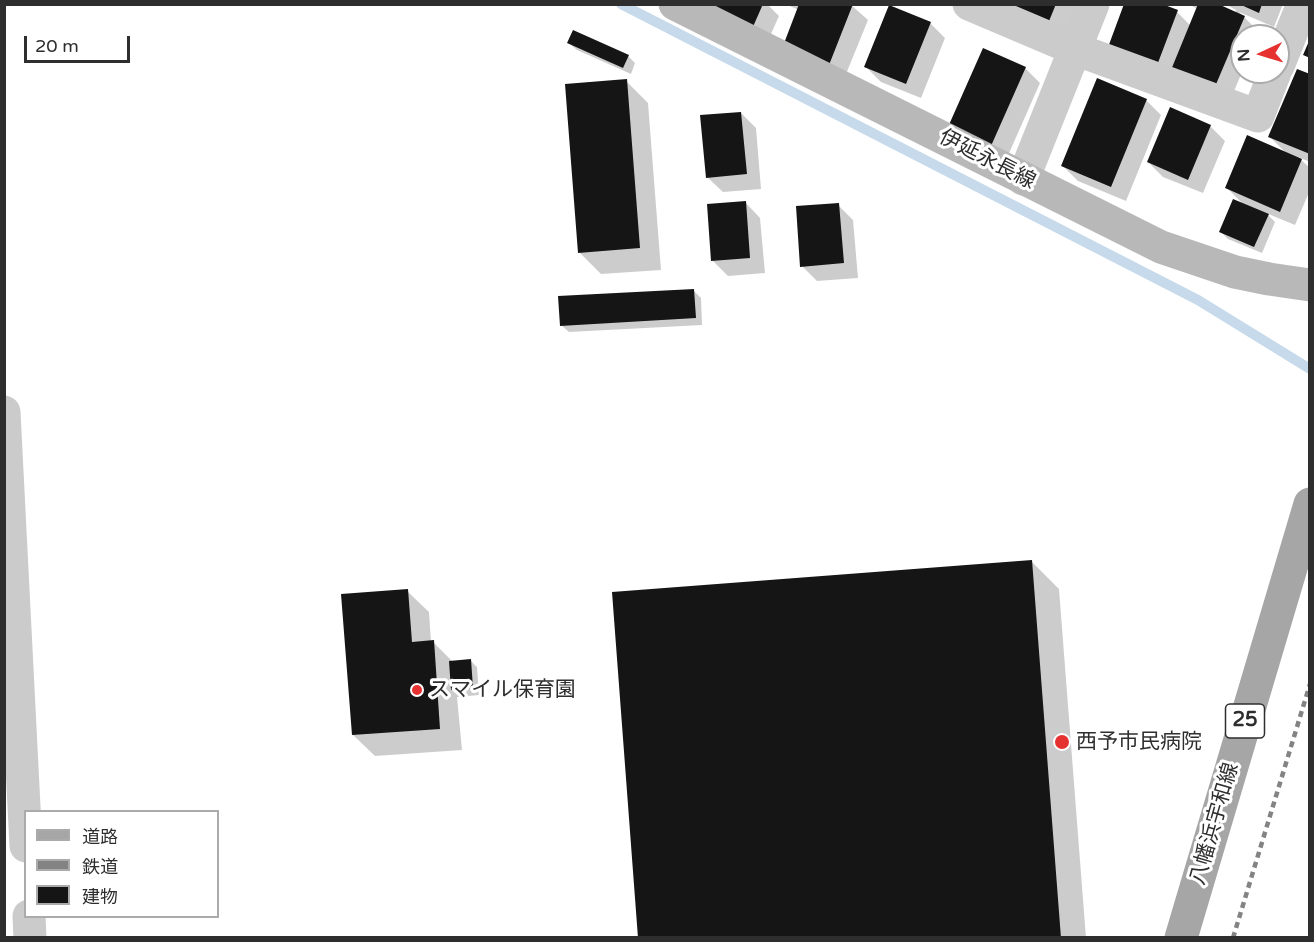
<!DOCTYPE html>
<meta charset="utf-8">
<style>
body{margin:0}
#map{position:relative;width:1314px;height:942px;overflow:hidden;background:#fff;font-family:"Varela Round","Noto Sans JP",sans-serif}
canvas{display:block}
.frame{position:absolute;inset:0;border:6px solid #2e2e2e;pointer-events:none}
.legend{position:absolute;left:24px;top:810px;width:195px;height:108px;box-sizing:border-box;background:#fff;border:2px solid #ababab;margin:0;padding:8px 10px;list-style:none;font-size:18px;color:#2e2e2e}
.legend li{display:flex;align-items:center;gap:12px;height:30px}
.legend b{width:30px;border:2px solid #ababab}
.north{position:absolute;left:1230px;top:24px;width:60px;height:60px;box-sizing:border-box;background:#fff;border:2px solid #ababab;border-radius:50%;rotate:266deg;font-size:16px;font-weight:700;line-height:24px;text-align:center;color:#2e2e2e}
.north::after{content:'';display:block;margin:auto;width:21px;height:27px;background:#e53130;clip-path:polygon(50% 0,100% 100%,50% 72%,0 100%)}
.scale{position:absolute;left:24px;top:36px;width:106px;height:27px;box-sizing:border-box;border:3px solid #2e2e2e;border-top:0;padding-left:8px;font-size:18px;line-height:21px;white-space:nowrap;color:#2e2e2e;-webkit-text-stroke:4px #fff;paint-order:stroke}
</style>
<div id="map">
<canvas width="1314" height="942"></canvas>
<div class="frame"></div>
<ul class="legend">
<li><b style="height:8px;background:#a6a6a6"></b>道路</li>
<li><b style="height:8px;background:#838383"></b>鉄道</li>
<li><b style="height:16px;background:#151515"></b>建物</li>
</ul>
<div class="north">N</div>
<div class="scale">20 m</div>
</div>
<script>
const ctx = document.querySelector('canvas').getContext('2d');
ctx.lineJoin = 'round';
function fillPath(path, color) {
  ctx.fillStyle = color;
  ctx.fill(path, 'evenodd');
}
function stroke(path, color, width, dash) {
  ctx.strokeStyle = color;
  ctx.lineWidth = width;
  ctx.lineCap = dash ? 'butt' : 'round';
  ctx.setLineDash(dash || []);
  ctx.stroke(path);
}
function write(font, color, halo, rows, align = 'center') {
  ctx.font = font + ' "Varela Round","Noto Sans JP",sans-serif';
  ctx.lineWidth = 6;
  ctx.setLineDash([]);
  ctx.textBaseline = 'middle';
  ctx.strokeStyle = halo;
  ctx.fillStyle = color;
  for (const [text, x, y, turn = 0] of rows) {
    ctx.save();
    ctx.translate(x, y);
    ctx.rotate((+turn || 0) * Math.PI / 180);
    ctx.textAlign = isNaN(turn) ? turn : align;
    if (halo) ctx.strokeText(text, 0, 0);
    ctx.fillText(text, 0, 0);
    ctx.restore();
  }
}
const shadow = new Path2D(`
 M 705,4 L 767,4 L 779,16 L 767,43 Z
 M 785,4 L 850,4 L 868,20 L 844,79 L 799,61 L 799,10 Z
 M 1000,4 L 1076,4 L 1062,40 Z
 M 1188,4 L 1214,4 L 1235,13 L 1236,10 L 1225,4 L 1283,4 L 1274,27 L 1239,12 L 1259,32 L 1257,36 L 1242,36 L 1242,72 L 1229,103 L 1124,64 L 1177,12 L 1191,26 L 1198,9 Z
 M 930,23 L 945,38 L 921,98 L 881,82 L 866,67 Z
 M 569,43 L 628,56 L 635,63 L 631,74 L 577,50 Z
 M 1025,68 L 1040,83 L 1006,160 L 965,141 Z
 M 1310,76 L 1310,162 L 1298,157 L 1310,168 L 1310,190 L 1295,225 L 1266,213 L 1275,222 L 1262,253 L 1228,239 L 1221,232 L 1244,205 L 1227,188 L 1287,154 L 1270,137 Z
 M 626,81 L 648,103 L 661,270 L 601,274 L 579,252 Z
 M 1146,100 L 1161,115 L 1126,201 L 1078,181 L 1063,166 Z
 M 741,113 L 756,128 L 761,189 L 723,192 L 707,177 Z
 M 1210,126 L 1225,141 L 1203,193 L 1163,177 L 1148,162 Z
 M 745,202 L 760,218 L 765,273 L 728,276 L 713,261 Z
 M 838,205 L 853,220 L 858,278 L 817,281 L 802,266 Z
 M 694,291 L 701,298 L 702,325 L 569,332 L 561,325 Z
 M 1032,562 L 1059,589 L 1086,938 L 640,938 Z
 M 407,591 L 429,612 L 431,642 L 433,642 L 453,662 L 470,660 L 477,667 L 479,695 L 457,697 L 462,750 L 375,756 L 353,735 Z`);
const stream = new Path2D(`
 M 621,4 L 1198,300 L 1310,369`);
const building = new Path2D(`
 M 704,4 L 763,4 L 752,29 Z
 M 799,4 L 853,4 L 829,65 L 783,46 Z
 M 995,4 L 1056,4 L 1047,26 Z
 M 1124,4 L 1162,4 L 1178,10 L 1156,68 L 1107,50 Z
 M 1198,4 L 1218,4 L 1245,16 L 1214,89 L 1171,70 Z
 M 1239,4 L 1262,4 L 1259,13 Z
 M 889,5 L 931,22 L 906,84 L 864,67 Z
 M 573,30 L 629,55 L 623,68 L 567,43 Z
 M 1309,41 L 1310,41 L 1310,58 L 1303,55 Z
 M 983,48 L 1026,67 L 991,146 L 948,127 Z
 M 1297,69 L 1310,74 L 1310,154 L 1268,137 Z
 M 1097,78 L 1147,99 L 1111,187 L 1061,166 Z
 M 627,79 L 640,248 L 578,253 L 565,84 Z
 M 1170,107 L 1211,125 L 1188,180 L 1147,162 Z
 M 741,112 L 747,174 L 706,178 L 700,115 Z
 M 1247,135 L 1302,159 L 1280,212 L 1225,188 Z
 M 1233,199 L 1269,214 L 1254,247 L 1219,232 Z
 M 746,201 L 750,258 L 711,261 L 707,204 Z
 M 839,203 L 844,263 L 800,267 L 796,206 Z
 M 694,289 L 696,318 L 560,326 L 558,296 Z
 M 1032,560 L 1061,938 L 638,938 L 612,592 Z
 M 408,589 L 412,642 L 434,640 L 440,729 L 352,735 L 341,594 Z
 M 471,659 L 473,688 L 451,690 L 449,661 Z`);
const street = new Path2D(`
 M 969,4 L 1075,49 L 1258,116 L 1275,72
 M 1278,66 L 1303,4
 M 1023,179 L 1093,4
 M 4,412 L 26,846
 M 29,916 L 30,938`);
const secondary = new Path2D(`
 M 675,4 L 1161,247 L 1235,272 L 1269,279 L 1310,285`);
const primary = new Path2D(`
 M 1181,938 L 1310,504`);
const rail = new Path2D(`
 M 1233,938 L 1310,684`);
const markers = [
 [417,690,6,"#e53130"],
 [1062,742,8,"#e53130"]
];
const shields = [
 [1245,721,39]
];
const shieldNames = [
 ["25",1245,721]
];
const streetNames = [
 ["伊延永長線",987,160,27],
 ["八幡浜宇和線",1215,824,-74]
];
const poiNames = [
 ["スマイル保育園",429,690],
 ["西予市民病院",1076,742]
];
fillPath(shadow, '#0003');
stroke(stream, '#c7daeb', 10);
fillPath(building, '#151515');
stroke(street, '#cbcbcb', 33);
stroke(secondary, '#b8b8b8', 33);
stroke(primary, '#a6a6a6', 33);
stroke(rail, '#838383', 4.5, [6, 4.5]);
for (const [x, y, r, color] of markers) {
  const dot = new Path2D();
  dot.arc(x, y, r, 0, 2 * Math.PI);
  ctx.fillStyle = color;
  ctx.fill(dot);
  stroke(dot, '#fff', 2);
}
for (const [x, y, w] of shields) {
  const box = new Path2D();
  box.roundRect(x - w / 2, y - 17, w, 34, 4.5);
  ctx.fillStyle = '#fff';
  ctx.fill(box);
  stroke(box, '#2e2e2e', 1.5);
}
write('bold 20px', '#2e2e2e', null, shieldNames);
write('21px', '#2e2e2e', '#fff', streetNames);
write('21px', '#2e2e2e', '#fff', poiNames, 'left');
</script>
